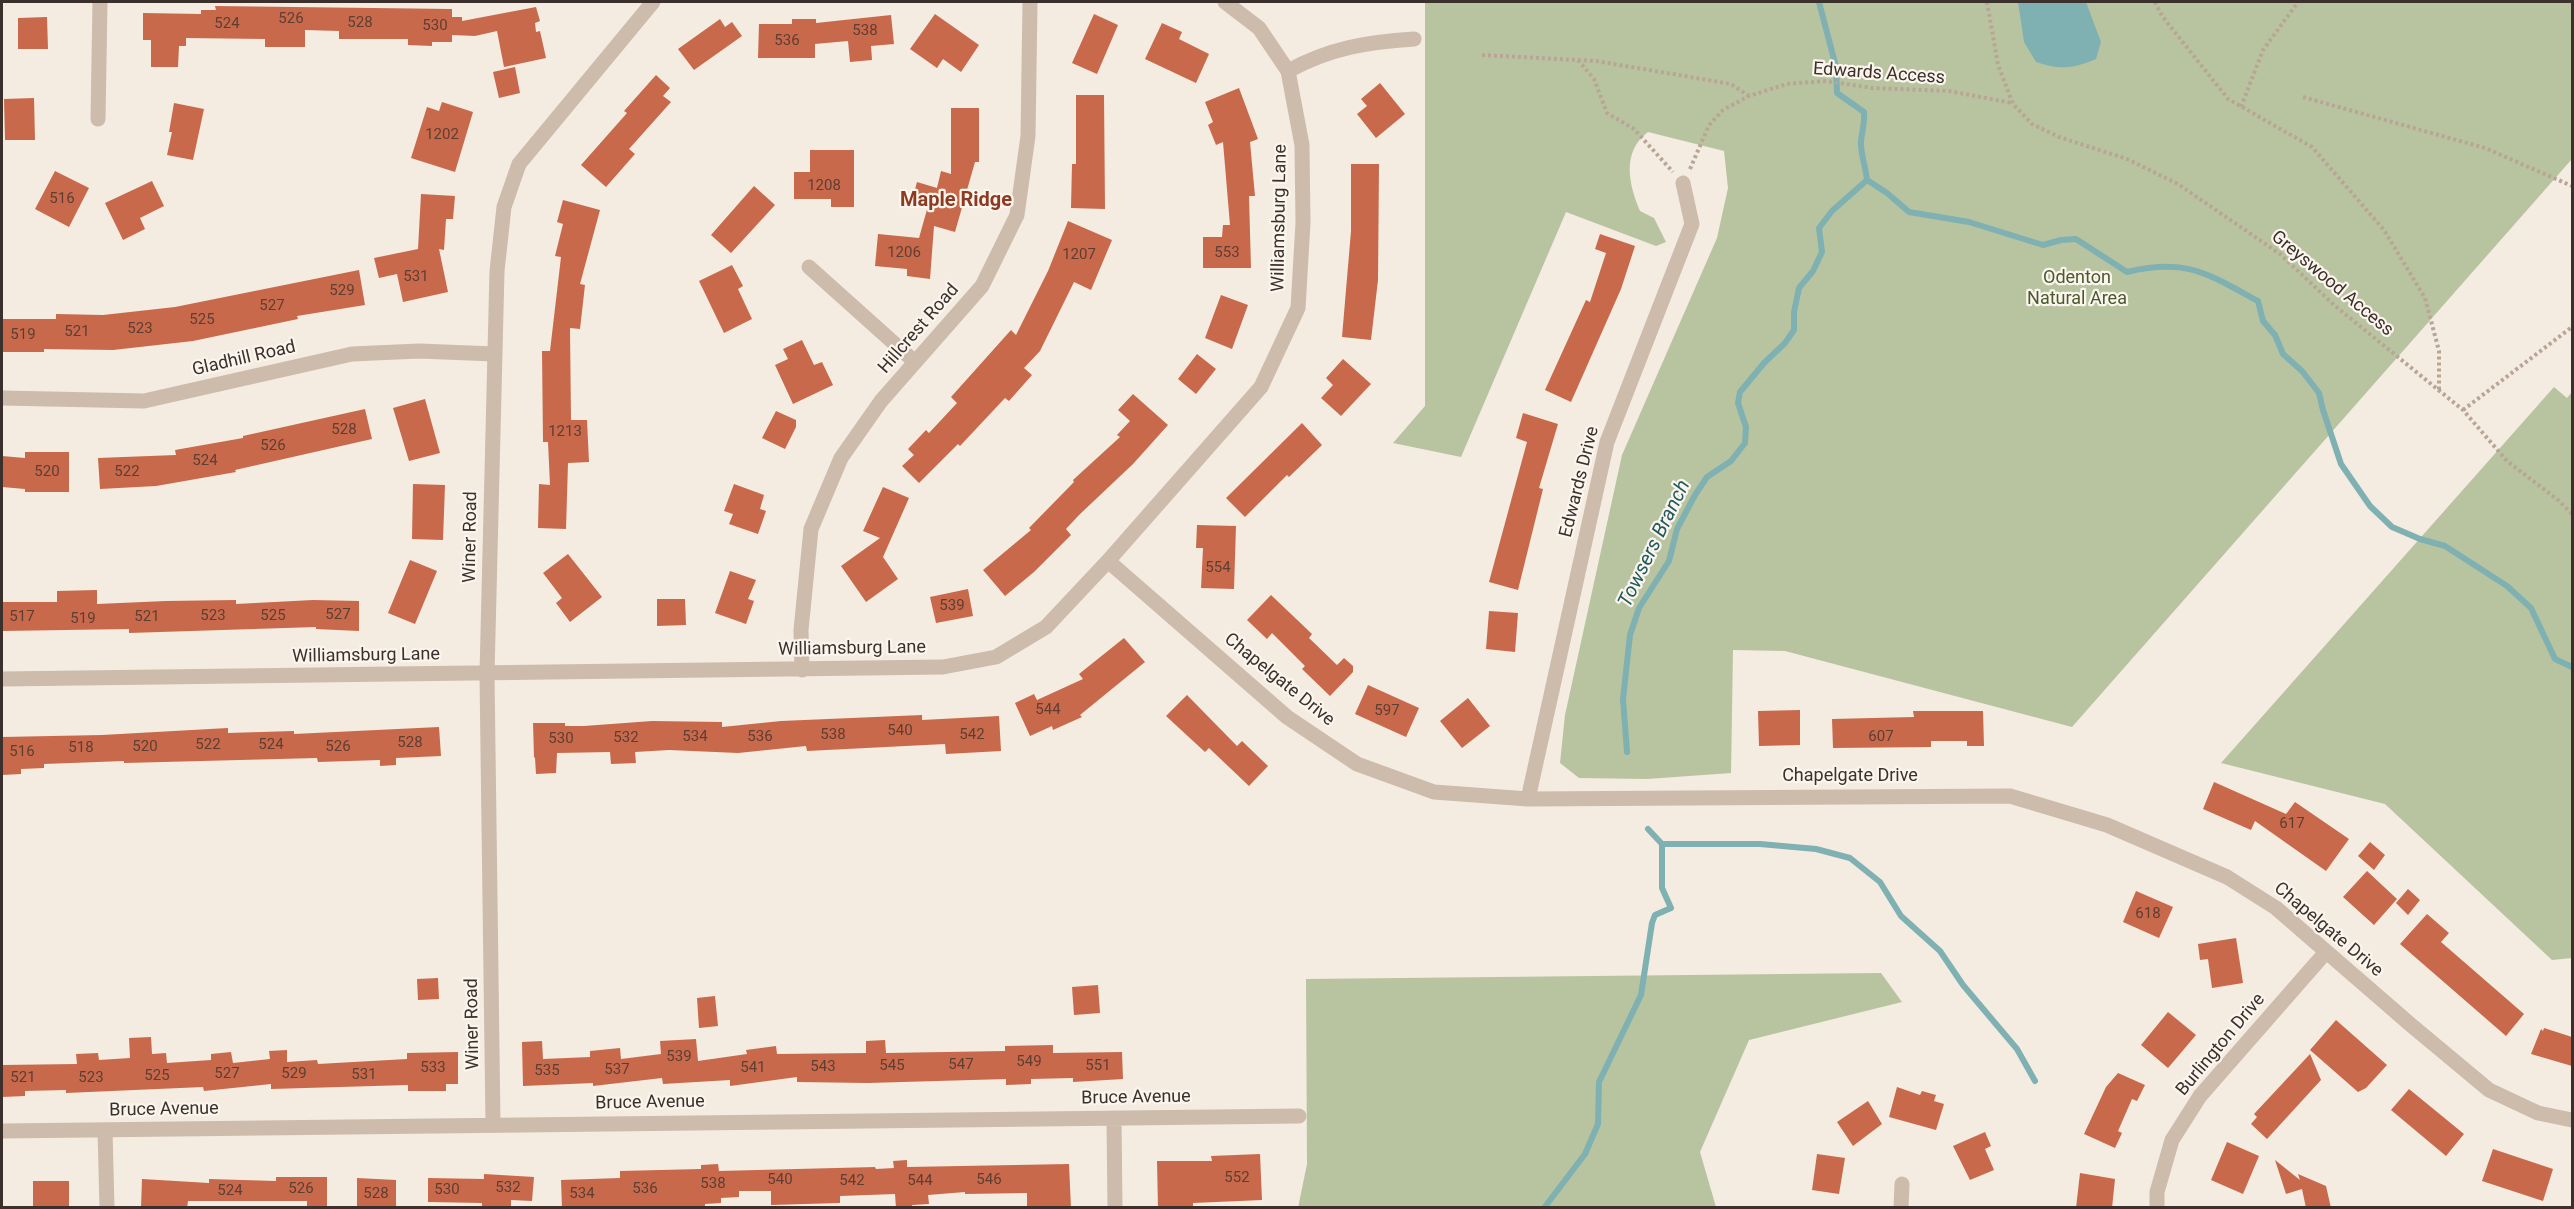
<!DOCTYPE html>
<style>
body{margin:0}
#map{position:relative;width:2574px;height:1209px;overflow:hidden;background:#f4ebe1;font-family:Roboto,sans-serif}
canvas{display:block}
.frame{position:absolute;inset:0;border:3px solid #3b302b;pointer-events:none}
</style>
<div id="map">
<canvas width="2574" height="1209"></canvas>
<div class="frame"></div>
</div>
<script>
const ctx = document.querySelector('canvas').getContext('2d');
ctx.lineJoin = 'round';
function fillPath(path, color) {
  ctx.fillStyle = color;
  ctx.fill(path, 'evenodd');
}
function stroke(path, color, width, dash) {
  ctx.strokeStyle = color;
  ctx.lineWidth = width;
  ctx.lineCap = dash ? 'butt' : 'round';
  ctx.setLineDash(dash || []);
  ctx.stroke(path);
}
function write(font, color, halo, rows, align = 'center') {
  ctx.font = font + ' Roboto,sans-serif';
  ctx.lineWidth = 4.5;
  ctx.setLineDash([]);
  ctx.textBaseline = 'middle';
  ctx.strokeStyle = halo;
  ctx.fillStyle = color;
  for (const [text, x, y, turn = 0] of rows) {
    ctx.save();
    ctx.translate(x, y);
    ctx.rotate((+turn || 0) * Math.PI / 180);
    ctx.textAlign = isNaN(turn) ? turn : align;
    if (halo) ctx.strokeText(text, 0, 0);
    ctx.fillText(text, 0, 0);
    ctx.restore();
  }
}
const green = new Path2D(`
 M 1425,2 L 2572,2 L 2572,159 L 2072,727 L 1785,651 L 1733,650 L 1731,773 L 1647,779 L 1579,778 L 1560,763 L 1565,715 L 1622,455 L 1717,238 L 1728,188 L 1724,151 L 1648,132 C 1621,152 1629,185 1640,211 L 1654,218 L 1666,242 L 1656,246 L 1566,212 L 1461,457 L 1393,443 L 1425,406 Z
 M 2554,387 L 2567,398 L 2572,392 L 2572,958 L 2552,960 L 2385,804 L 2221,763 Z
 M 1881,973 L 1902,1002 L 1749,1040 L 1700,1152 L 1716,1207 L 1298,1208 L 1307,1164 L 1306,979 Z`);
const water = new Path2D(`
 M 2018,2 L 2086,2 L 2101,42 L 2096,59 C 2072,69 2060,70 2036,62 L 2024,42 Z`);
const stream = new Path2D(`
 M 1867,180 L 1887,193 L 1909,212 L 1969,222 L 2043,245 L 2061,240 L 2076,239 L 2127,272 C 2187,258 2206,273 2258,301 L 2263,321 L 2275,335 L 2283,354 L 2302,371 L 2319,393 L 2323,410 L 2341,464 L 2370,506 L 2392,527 L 2420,539 L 2445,546 L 2507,586 L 2531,608 L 2555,659 L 2572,667
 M 1627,752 L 1623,699 L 1630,635 L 1639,608 L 1669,561 L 1677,529 L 1695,495 L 1707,477 L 1731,461 L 1745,443 L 1746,427 L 1738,403 L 1740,392 L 1764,363 L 1785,343 L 1794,330 L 1794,312 L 1799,288 L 1813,271 L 1822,252 L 1819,228 L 1832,211 L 1867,180 C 1866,168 1860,152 1861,141 C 1862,131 1865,123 1864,112 L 1837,93 L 1836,67 L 1819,2
 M 1662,844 L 1760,844 L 1816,849 L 1850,858 L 1880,882 L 1901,916 L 1940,951 L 1963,985 L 2017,1049 L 2035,1081
 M 1544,1208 L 1585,1154 L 1598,1124 L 1599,1082 L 1641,995 L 1652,923 L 1655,915 L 1671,908 L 1662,888 L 1662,844 L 1648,829`);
const building = new Path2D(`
 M 215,6 L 452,9 L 452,17 L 462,17 L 462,21 L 536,7 L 540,21 L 535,23 L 536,32 L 540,31 L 546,58 L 504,67 L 497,31 L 475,36 L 452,35 L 452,42 L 432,42 L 432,46 L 408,45 L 408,39 L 339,39 L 339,31 L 305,30 L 305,47 L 265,47 L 265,39 L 186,38 L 186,46 L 179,46 L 178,67 L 151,67 L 151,40 L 143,40 L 143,13 L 201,14 L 201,10 L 216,10 Z
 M 935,14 L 979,45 L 961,72 L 943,59 L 937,68 L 910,49 Z
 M 1094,14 L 1118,25 L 1097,74 L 1072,63 Z
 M 891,15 L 894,44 L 871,46 L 872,60 L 850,62 L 848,41 L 815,44 L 815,58 L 758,58 L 759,24 L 792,24 L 792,19 L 816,19 L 816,23 Z
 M 47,17 L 48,49 L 18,49 L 18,18 Z
 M 720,19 L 725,27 L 732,22 L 742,36 L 694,70 L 678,49 Z
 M 1162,23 L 1182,32 L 1179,39 L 1209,54 L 1196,83 L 1145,59 Z
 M 515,67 L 520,93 L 499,98 L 493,72 Z
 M 656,75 L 670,88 L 663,96 L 671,102 L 629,149 L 635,154 L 606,187 L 581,165 L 627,113 L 624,111 Z
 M 1380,83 L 1405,114 L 1376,138 L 1357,114 L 1367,106 L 1361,99 Z
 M 1239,88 L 1258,139 L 1250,142 L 1255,196 L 1249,196 L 1251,268 L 1203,268 L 1203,237 L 1222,237 L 1223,225 L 1230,225 L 1223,142 L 1216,145 L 1208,125 L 1213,122 L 1205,102 Z
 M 1076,95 L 1104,95 L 1105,209 L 1071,208 L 1072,164 L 1076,164 Z
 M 34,98 L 35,140 L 5,140 L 4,99 Z
 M 442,102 L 473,112 L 455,172 L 411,158 L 427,107 L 439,111 Z
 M 174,103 L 204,109 L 193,160 L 167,155 L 172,132 L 169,132 Z
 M 951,108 L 979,108 L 979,162 L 975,162 L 955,232 L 934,226 L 930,279 L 907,276 L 907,269 L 875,266 L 878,234 L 919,238 L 928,206 L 912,201 L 917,182 L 937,188 L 941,171 L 951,174 Z
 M 810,150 L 854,150 L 854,207 L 831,207 L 831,199 L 794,199 L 794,172 L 810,172 Z
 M 1351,164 L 1379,164 L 1378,280 L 1371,340 L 1342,337 L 1351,231 Z
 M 55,171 L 89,188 L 69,227 L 35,209 Z
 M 152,181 L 164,206 L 140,218 L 145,229 L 123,240 L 105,203 Z
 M 754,186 L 775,205 L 731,253 L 711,235 Z
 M 421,194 L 455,196 L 453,219 L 446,219 L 444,250 L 439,249 L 448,292 L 403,302 L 397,274 L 379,278 L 374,258 L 418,249 Z
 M 563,200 L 600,210 L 580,284 L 585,285 L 580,329 L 570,328 L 571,420 L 587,420 L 589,462 L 568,463 L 566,529 L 538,528 L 539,484 L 550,485 L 548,442 L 543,442 L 542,351 L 550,351 L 561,257 L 555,256 L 563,224 L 557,222 Z
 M 1068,221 L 1112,240 L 1091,290 L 1074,282 L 1040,351 L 1024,368 L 1032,375 L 1009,401 L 1005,398 L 960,446 L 958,444 L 919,483 L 902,466 L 914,455 L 908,449 L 926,430 L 929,433 L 957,403 L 951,397 L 1011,330 L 1016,335 L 1048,271 Z
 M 1600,234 L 1635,246 L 1621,289 L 1571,402 L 1545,390 L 1586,300 L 1590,302 L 1606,253 L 1595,249 Z
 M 732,265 L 743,286 L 738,289 L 752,319 L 724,333 L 699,281 Z
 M 359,270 L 365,305 L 297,316 L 298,319 L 193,341 L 113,350 L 44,349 L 44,352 L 2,352 L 2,319 L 56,319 L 56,314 L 103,315 L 175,307 Z
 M 1221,295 L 1248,305 L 1232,349 L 1205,338 Z
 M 802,340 L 814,365 L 822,362 L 833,385 L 793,404 L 775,365 L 788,359 L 783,349 Z
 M 1197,354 L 1216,369 L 1196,394 L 1178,379 Z
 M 1343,359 L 1371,384 L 1341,416 L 1321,398 L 1333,385 L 1326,378 Z
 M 1133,394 L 1168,425 L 1133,464 L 1079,515 L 1066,529 L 1071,535 L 1034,572 L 1005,596 L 983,570 L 1031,530 L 1029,528 L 1074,482 L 1073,480 L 1120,437 L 1117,435 L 1130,421 L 1118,410 Z
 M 425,399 L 440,453 L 409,461 L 393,408 Z
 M 365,409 L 372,439 L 235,470 L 236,472 L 156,486 L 100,489 L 98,458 L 176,455 L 175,450 L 243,438 L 243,436 Z
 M 776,411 L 796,420 L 796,427 L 785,449 L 762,438 Z
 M 1523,413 L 1558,424 L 1539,488 L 1543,489 L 1518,590 L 1489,582 L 1527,442 L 1516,438 Z
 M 1302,423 L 1322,445 L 1289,477 L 1287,475 L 1245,517 L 1226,498 Z
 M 25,452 L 69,452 L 69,492 L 25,492 L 25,489 L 2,487 L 2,456 L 25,458 Z
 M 413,484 L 445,485 L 443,540 L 412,539 Z
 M 734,484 L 764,495 L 760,509 L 766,511 L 758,534 L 729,524 L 733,514 L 724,511 Z
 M 883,487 L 909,498 L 883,557 L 898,579 L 866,602 L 841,566 L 880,538 L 863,531 Z
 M 1197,525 L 1236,526 L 1234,589 L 1201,588 L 1203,548 L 1196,548 Z
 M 568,554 L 602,597 L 570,622 L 556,603 L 562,598 L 543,573 Z
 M 410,560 L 437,571 L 415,624 L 388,613 Z
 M 730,571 L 756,580 L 748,599 L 754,601 L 746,624 L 715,613 Z
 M 968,589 L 973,616 L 936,623 L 930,597 Z
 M 97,590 L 97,604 L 166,601 L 236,600 L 236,604 L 313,600 L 359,601 L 359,631 L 316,629 L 316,627 L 129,633 L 129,629 L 2,631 L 2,602 L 57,602 L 57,591 Z
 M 1271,595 L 1312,634 L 1309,638 L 1337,665 L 1344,658 L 1353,666 L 1353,672 L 1330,696 L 1302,669 L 1305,666 L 1272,633 L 1267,639 L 1247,620 Z
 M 657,599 L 685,599 L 686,625 L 657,626 Z
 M 1489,611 L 1518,613 L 1515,652 L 1486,649 Z
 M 1124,638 L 1145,662 L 1080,715 L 1082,717 L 1053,730 L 1052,726 L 1030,736 L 1015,703 L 1034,694 L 1037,700 L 1083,679 L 1079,674 Z
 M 1368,685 L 1419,708 L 1406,737 L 1355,714 Z
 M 1187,695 L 1237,746 L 1242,741 L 1268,766 L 1249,786 L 1209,748 L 1205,752 L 1166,716 Z
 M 1468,698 L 1490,726 L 1462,748 L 1440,721 Z
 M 1800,710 L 1800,745 L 1759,746 L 1758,711 Z
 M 1913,711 L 1983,711 L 1984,746 L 1967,746 L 1967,741 L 1931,741 L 1931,747 L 1833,748 L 1832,719 L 1914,717 Z
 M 922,715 L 922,720 L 999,716 L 1001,751 L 946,754 L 945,744 L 807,751 L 806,746 L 738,753 L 669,750 L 635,752 L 636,763 L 611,764 L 610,752 L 557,753 L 556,773 L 536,774 L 535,758 L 534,757 L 533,723 L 565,723 L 565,726 L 584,726 L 652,721 L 722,722 L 722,727 L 781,721 Z
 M 439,727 L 441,756 L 396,758 L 396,765 L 380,766 L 380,760 L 318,762 L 317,758 L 124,763 L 124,761 L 44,764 L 44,768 L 21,769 L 21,774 L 2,775 L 2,737 L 102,735 L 228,728 L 228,733 L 294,731 L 294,734 Z
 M 2214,782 L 2286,814 L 2295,802 L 2349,839 L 2326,871 L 2255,821 L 2251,830 L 2203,809 Z
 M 2370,842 L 2385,855 L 2374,870 L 2358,856 Z
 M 2367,871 L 2397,899 L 2374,925 L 2343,897 Z
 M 2408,889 L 2420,900 L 2408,915 L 2396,903 Z
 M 2136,891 L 2173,907 L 2159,938 L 2123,922 Z
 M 2427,914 L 2449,933 L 2441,942 L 2524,1014 L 2506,1036 L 2400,944 Z
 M 2236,938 L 2243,983 L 2212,988 L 2208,959 L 2200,960 L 2198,944 Z
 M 438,978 L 439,999 L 418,1000 L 417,979 Z
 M 1098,985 L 1100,1013 L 1074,1015 L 1072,987 Z
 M 715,996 L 718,1026 L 699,1028 L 697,998 Z
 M 2168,1012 L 2196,1035 L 2168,1068 L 2141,1045 Z
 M 2336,1020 L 2387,1065 L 2366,1088 L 2358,1092 L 2310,1050 Z
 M 2544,1028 L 2572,1037 L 2572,1066 L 2531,1054 L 2541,1029 L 2543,1031 Z
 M 151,1037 L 152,1054 L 166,1053 L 167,1063 L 211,1060 L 211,1054 L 231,1052 L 233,1063 L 270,1059 L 269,1051 L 287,1050 L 287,1062 L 317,1060 L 318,1064 L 407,1059 L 407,1053 L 458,1052 L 458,1084 L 446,1084 L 446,1091 L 408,1091 L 408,1085 L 271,1089 L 271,1084 L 204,1091 L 203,1087 L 66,1093 L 66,1090 L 25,1091 L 25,1096 L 2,1097 L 2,1065 L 77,1064 L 76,1054 L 98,1053 L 99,1060 L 130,1058 L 129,1038 Z
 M 696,1039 L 698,1061 L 747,1054 L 746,1050 L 776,1046 L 777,1054 L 866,1053 L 866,1041 L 885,1040 L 886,1053 L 1005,1051 L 1005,1046 L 1053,1045 L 1053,1053 L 1122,1052 L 1123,1079 L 1073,1082 L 1073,1078 L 1031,1079 L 1031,1084 L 1006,1085 L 1006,1079 L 868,1083 L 797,1082 L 797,1077 L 730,1086 L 730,1080 L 663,1084 L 662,1078 L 593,1086 L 593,1083 L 523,1086 L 522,1042 L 542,1041 L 543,1059 L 590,1057 L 590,1051 L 620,1048 L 621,1059 L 661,1054 L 660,1041 Z
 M 2310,1054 L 2321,1080 L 2267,1139 L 2251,1124 L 2257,1117 L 2254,1114 Z
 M 2118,1073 L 2145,1085 L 2137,1101 L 2132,1099 L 2118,1131 L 2122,1133 L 2115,1148 L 2084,1134 L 2106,1087 Z
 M 1897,1087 L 1920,1095 L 1922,1091 L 1936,1095 L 1934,1101 L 1944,1104 L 1936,1130 L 1889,1117 Z
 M 2409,1089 L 2464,1134 L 2446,1156 L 2391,1110 Z
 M 1868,1101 L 1882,1124 L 1853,1146 L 1837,1122 Z
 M 1985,1132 L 1991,1146 L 1985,1149 L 1994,1170 L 1970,1180 L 1953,1146 Z
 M 2227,1142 L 2259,1156 L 2243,1194 L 2211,1180 Z
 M 2493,1149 L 2553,1169 L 2543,1201 L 2482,1181 Z
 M 1260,1154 L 1262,1200 L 1193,1203 L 1193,1208 L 1158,1208 L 1157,1161 L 1212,1161 L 1211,1156 Z
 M 1817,1154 L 1845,1158 L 1839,1194 L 1812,1190 Z
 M 907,1160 L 907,1167 L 1069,1164 L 1071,1208 L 1027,1208 L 1027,1193 L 965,1194 L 965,1192 L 928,1195 L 929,1204 L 912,1205 L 912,1208 L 896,1208 L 895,1194 L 840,1196 L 840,1203 L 771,1205 L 771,1191 L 739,1191 L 739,1197 L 721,1198 L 721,1203 L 705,1204 L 705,1208 L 562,1208 L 561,1180 L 620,1178 L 620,1171 L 701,1169 L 701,1165 L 718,1164 L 719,1171 L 875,1167 L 876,1169 L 894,1168 L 893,1161 Z
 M 2275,1160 L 2300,1180 L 2298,1174 L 2326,1186 L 2331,1208 L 2306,1208 L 2302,1189 L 2286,1194 Z
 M 2080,1173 L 2115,1179 L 2112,1208 L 2076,1208 Z
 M 484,1174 L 534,1177 L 532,1201 L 511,1200 L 511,1208 L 482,1208 L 482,1203 L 428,1202 L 428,1178 L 484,1179 Z
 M 276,1177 L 327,1177 L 327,1207 L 307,1207 L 307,1201 L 188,1201 L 187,1208 L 141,1208 L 142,1179 L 209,1183 L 209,1179 L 276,1181 Z
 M 357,1178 L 396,1180 L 396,1208 L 357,1208 Z
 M 33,1181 L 69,1181 L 69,1208 L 33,1208 Z`);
const path = new Path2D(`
 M 1987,2 L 1998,65 L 2013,104 L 2032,124 L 2059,137 L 2127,159 L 2178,184 L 2280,254 L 2334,305 L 2463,410 L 2507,461 L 2558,500 L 2572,514
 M 2155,2 L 2162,16 L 2228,99 L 2312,147 L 2384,230 L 2425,298 L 2439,351 L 2439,390
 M 1482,55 L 1596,61 L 1731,84 L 1749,96
 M 1578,60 L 1594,79 L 1607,113 L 1634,129 L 1673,172
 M 2303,97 L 2485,148 L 2572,186
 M 2241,107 L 2263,50 L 2298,2
 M 1690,169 L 1709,125 L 1723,110 L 1749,96 L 1787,84 L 1826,81 L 1872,88 L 1949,91 L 2012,103
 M 2463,410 L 2572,327`);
const minor = new Path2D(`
 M 1288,71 C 1330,48 1367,42 1414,39
 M 98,119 L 100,2
 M 809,267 L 915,362
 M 2,398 L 144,401 L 352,354 L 419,351 L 494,354
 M 1108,561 L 1287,717 L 1357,764 L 1434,792 L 1528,799 L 2010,796 L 2107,825 L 2227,877 L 2276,908 L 2411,1025 L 2489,1090 L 2538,1113 L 2572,1120
 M 802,670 L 801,630 L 811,529 L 841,458 L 881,401 L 982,286 L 1017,215 L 1028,136 L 1030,2
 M 2,679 L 943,667 L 996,657 L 1046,627 L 1108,561 L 1261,387 L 1298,308 L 1303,223 L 1302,145 L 1288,71 L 1259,28 L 1225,2
 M 1528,799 L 1607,442 L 1692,224 L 1683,183
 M 1114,1118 L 1115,1208
 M 493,1124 L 487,674 L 497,271 L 504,207 L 519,164 L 653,2
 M 105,1130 L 107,1208
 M 2,1131 L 1299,1116
 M 1901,1208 L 1902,1184
 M 2157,1208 L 2157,1192 L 2172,1140 L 2200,1096 L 2326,952`);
const numberNames = [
 ["526",291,19],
 ["528",360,23],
 ["524",227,24],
 ["530",435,26],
 ["538",865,31],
 ["536",787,41],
 ["1202",442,135],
 ["1208",824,186],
 ["516",62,199],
 ["1206",904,253],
 ["553",1227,253],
 ["1207",1079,255],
 ["531",416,277],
 ["529",342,291],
 ["527",272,306],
 ["525",202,320],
 ["523",140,329],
 ["521",77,332],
 ["519",23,335],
 ["528",344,430],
 ["1213",565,432],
 ["526",273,446],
 ["524",205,461],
 ["520",47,472],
 ["522",127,472],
 ["554",1218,568],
 ["539",952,606],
 ["527",338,615],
 ["523",213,616],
 ["525",273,616],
 ["517",22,617],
 ["521",147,617],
 ["519",83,619],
 ["544",1048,710],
 ["597",1387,711],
 ["540",900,731],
 ["538",833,735],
 ["542",972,735],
 ["534",695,737],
 ["536",760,737],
 ["607",1881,737],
 ["532",626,738],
 ["530",561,739],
 ["528",410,743],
 ["522",208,745],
 ["524",271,745],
 ["520",145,747],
 ["526",338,747],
 ["518",81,748],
 ["516",22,752],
 ["617",2292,824],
 ["618",2148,914],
 ["539",679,1057],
 ["549",1029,1062],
 ["547",961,1065],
 ["545",892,1066],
 ["551",1098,1066],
 ["543",823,1067],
 ["533",433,1068],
 ["541",753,1068],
 ["537",617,1070],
 ["535",547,1071],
 ["527",227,1074],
 ["529",294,1074],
 ["531",364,1075],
 ["525",157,1076],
 ["521",23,1078],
 ["523",91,1078],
 ["552",1237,1178],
 ["540",780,1180],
 ["546",989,1180],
 ["542",852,1181],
 ["544",920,1181],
 ["538",713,1184],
 ["532",508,1188],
 ["526",301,1189],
 ["536",645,1189],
 ["530",447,1190],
 ["524",230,1191],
 ["528",376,1194],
 ["534",582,1194]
];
const streetNames = [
 ["Edwards Access",1879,74,4],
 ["Williamsburg Lane",1280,218,-89],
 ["Greyswood Access",2332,284,40],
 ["Hillcrest Road",919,329,-49],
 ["Gladhill Road",244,359,-13],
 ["Edwards Drive",1580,482,-76],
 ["Winer Road",471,537,-89],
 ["Williamsburg Lane",852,649,-1],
 ["Williamsburg Lane",366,656,-1],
 ["Chapelgate Drive",1279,680,39],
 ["Chapelgate Drive",1850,776],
 ["Chapelgate Drive",2328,930,40],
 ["Winer Road",473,1024,-91],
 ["Burlington Drive",2221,1045,-50],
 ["Bruce Avenue",1136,1098,-1],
 ["Bruce Avenue",650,1103,-1],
 ["Bruce Avenue",164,1110,-1]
];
const parkNames = [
 ["Odenton",2077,278],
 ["Natural Area",2077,299]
];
const neighbourhoodNames = [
 ["Maple Ridge",956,201]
];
const waterNames = [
 ["Towsers Branch",1655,544,-64]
];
fillPath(green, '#b8c4a0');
fillPath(water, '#7fb0b2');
stroke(stream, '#7fb0b2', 6);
fillPath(building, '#c8694b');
stroke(path, '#b9a596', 4, [3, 3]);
stroke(minor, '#cdbbac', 15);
write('15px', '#5e3e33', null, numberNames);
write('18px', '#3b302b', '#fbf5ee', streetNames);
write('18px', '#4a5a2e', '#fbf5ee', parkNames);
write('bold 20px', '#8c3b22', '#fbf5ee', neighbourhoodNames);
write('italic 20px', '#1f5a5e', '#fbf5ee', waterNames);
</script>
